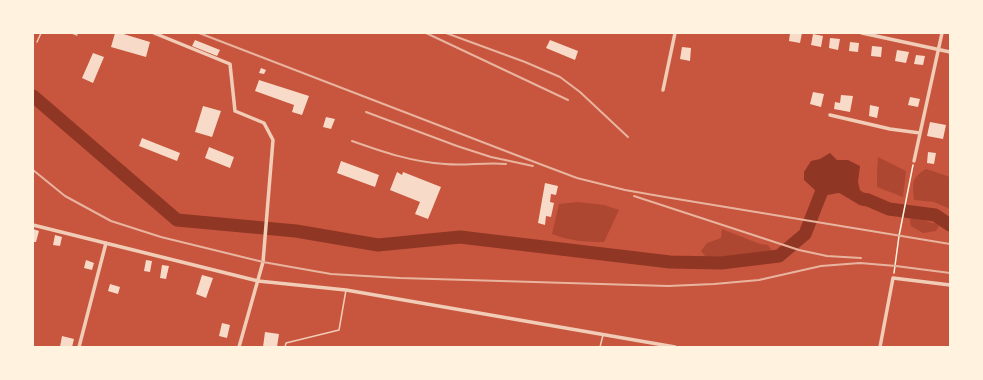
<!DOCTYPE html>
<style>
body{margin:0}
#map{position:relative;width:983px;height:380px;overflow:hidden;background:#c8553d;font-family:Literata,serif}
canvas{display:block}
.frame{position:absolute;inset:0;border:34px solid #fff3e0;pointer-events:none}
</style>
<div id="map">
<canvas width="983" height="380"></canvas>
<div class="frame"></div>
</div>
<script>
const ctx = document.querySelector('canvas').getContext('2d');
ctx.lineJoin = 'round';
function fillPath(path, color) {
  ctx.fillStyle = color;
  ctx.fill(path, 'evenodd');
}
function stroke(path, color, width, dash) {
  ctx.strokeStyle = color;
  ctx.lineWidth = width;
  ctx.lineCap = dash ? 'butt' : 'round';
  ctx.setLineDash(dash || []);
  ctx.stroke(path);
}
const green = new Path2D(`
 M 878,157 L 906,171 L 903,197 L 877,187 L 877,171 Z
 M 926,169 L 950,177 L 950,209 L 934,202 L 914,200 C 913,183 910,179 926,169 Z
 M 578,202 L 604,205 L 619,210 L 604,242 C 586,242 569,241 552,234 L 559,204 Z
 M 912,212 C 920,211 920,217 926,221 C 930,223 935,223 940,224 L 936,231 L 923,233 L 911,226 L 910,221 Z
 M 722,229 L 760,244 L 768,245 L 772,252 L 739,258 L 706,257 L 701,251 L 707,243 L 721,238 Z`);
const water = new Path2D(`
 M 830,153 L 837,160 L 848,160 L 860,166 L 858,182 L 862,199 L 856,195 L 838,193 L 823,196 L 816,191 L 804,180 L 804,172 L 811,161 L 820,159 Z`);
const river = new Path2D(`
 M 33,96 L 177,220 L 296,231 L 378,245 L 460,237 L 670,262 L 721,263 L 779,256 L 805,234 L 827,178 L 862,199 L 868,200 L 889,209 L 935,215 L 950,225`);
const building = new Path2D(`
 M 115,33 L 120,33 L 150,42 L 146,57 L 111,47 Z
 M 790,33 L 802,33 L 800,43 L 789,41 Z
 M 813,34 L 823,36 L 821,47 L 811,45 Z
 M 830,38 L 840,39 L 838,50 L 829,48 Z
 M 195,40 L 220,50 L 217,56 L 192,46 Z
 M 550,40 L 578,51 L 575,60 L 546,48 Z
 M 850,42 L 859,43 L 858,52 L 849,51 Z
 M 872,46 L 882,47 L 881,57 L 871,56 Z
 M 682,47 L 691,48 L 690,61 L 680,59 Z
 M 897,50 L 909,52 L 906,63 L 895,61 Z
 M 93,53 L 104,57 L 93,83 L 82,78 Z
 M 916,55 L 925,56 L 923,65 L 914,64 Z
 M 261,68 L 266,70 L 264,74 L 259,73 Z
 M 259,80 L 309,96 L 302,115 L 292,112 L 294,105 L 255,91 Z
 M 813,92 L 824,94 L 821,107 L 810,104 Z
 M 841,95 L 853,96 L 850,112 L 834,109 L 835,102 L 840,103 Z
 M 910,97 L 920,99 L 918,107 L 908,105 Z
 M 870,105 L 879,107 L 877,118 L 869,116 Z
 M 203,106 L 221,111 L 212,137 L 195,132 Z
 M 326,117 L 335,119 L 331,129 L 323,127 Z
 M 930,122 L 946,125 L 943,139 L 927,136 Z
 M 142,138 L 180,153 L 177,161 L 139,146 Z
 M 209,147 L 234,157 L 230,168 L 205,158 Z
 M 928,152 L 936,153 L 934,164 L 927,163 Z
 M 341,161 L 379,175 L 375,187 L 337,173 Z
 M 397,172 L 402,175 L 403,172 L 441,187 L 428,219 L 415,214 L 420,202 L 390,190 Z
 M 545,183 L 558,186 L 556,195 L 551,194 L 550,202 L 554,203 L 551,217 L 546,216 L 545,225 L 538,223 Z
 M 33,229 L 39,231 L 36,242 L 33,242 Z
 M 55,235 L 62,237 L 60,246 L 53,245 Z
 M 86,260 L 94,263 L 92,270 L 84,268 Z
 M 146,260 L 152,261 L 150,272 L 144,271 Z
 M 162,265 L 169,266 L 166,279 L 160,278 Z
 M 202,275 L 213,278 L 206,298 L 196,294 Z
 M 110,284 L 120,287 L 118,294 L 108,291 Z
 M 222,323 L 230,325 L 227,338 L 219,336 Z
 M 265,332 L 279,334 L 277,347 L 263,347 Z
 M 62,336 L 74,339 L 72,347 L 60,347 Z`);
const path = new Path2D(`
 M 894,273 L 899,236 L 913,165`);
const service = new Path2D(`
 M 72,33 L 77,35
 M 37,42 L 41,33
 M 285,347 L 286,343 L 339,330 L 346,290
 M 600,347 L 603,335`);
const minor = new Path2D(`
 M 154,33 L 230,64 L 235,111 L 264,123 L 273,140 L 263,262 L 239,347
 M 862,33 L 950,52
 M 663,90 L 675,33
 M 830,115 L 890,129 L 920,133
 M 914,161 L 942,33
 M 33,225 L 258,281 L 346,290 L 675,347
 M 79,347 L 106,243
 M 880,347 L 893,278 L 950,285`);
const rail = new Path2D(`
 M 199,33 L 516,155 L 577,178 L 625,190 L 665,197 L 950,244
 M 426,33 L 568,100
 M 446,33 L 525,62 L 560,77 L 580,92 L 628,137
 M 366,112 L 457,146 L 491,157 L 533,166
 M 352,141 C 383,152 412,162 445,164 C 465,166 486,162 506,164
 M 33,170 L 65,196 L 111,221 L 161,237 L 263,262 L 331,274 L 400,278 L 668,286 L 714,284 L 759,280 L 821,266 L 860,263 L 896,266 L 950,273
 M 634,196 L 799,250 L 827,256 L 861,258`);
fillPath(green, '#ae4732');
fillPath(water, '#8f3625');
stroke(river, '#8f3625', 13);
fillPath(building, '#f7dbc8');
stroke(path, '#fff3e0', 1.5);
stroke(service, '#f1ccb7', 1.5);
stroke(minor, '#f1ccb7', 3.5);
stroke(rail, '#e9b49f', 2);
</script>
